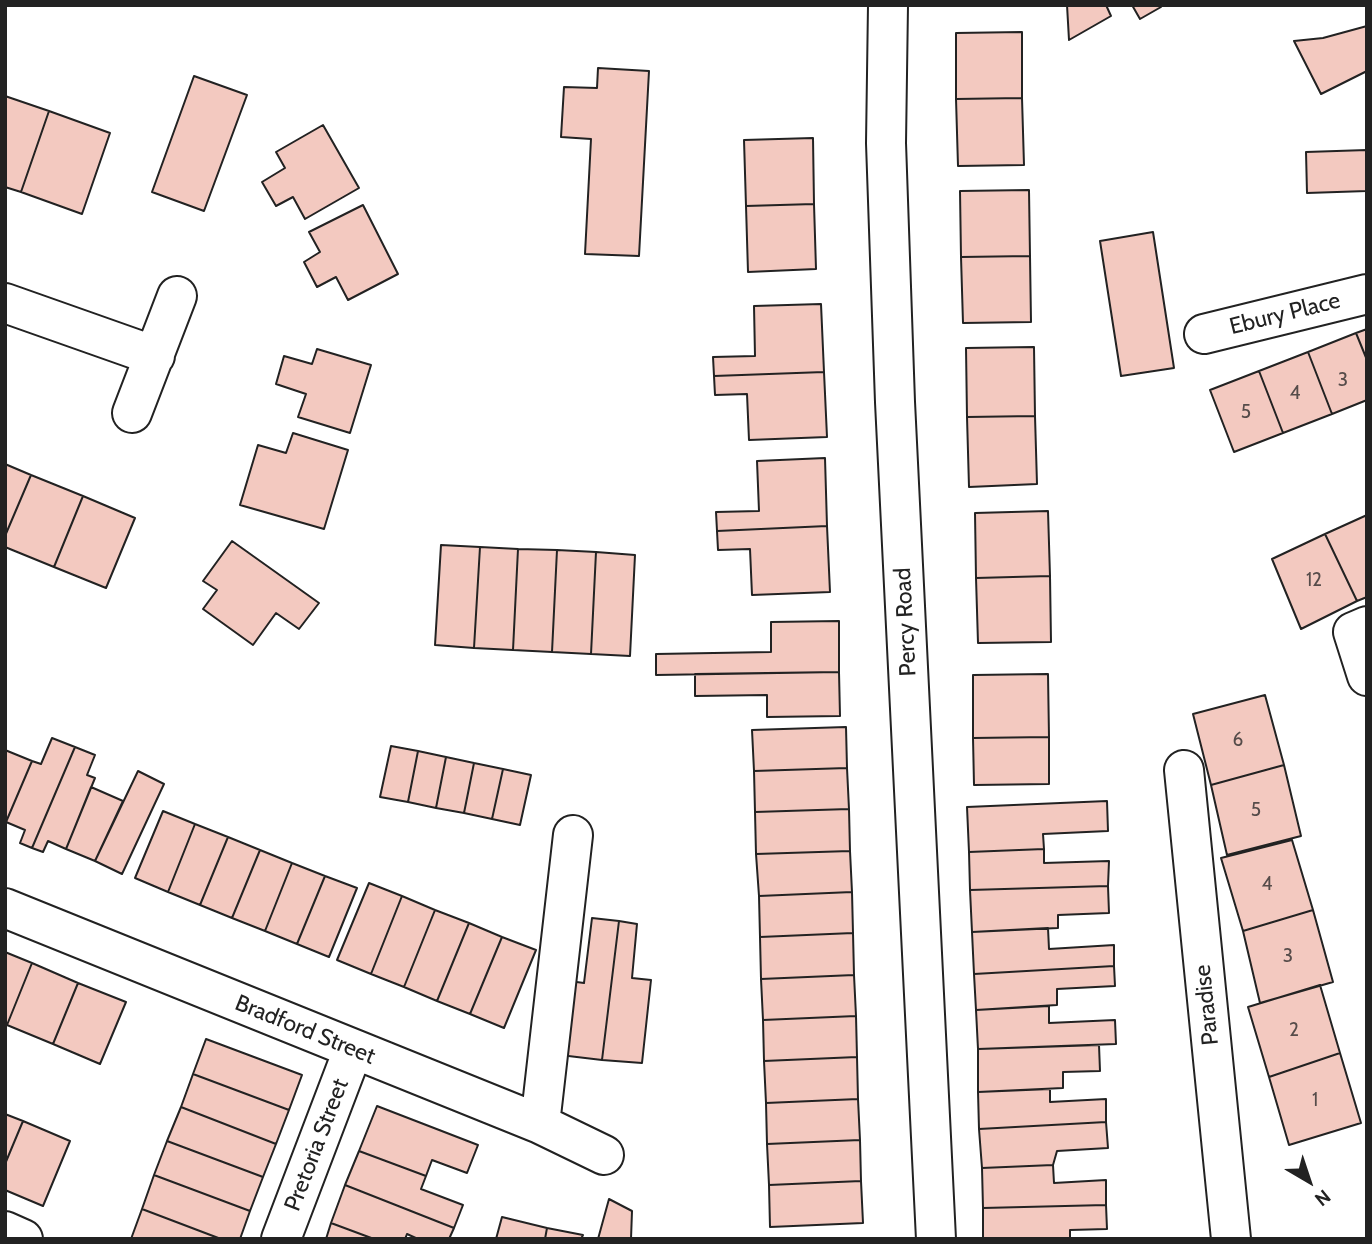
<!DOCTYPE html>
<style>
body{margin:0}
#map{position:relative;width:1372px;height:1244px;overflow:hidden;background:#fff;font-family:Cabin,sans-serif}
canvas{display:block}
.frame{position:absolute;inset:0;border:7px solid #222;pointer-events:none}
.north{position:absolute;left:1274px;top:1146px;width:70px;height:70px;-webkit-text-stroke:5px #fff;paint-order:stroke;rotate:141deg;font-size:19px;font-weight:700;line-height:28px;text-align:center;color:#222}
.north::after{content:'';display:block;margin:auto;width:24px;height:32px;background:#222;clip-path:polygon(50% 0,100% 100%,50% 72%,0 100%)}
</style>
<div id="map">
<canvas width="1372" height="1244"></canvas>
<div class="frame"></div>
<div class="north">N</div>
</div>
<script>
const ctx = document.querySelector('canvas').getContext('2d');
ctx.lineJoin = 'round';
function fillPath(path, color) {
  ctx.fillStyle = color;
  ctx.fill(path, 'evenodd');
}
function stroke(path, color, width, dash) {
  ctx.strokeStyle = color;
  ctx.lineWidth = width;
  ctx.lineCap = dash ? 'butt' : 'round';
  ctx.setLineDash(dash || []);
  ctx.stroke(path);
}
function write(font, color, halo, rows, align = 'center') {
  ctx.font = font + ' Cabin,sans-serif';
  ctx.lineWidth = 5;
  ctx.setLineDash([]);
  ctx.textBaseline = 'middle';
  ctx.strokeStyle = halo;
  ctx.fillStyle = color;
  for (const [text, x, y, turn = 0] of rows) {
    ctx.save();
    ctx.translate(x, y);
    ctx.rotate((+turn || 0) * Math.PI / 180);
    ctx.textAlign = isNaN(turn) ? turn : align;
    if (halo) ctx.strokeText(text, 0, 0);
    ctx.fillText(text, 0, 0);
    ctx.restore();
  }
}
const building = new Path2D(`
 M 1067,5 L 1106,5 L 1111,16 L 1069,40 Z
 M 1132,5 L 1160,5 L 1161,7 L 1140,19 Z
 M 1367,26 L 1367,71 L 1321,94 L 1294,41 L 1323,38 Z
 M 1022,32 L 1022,98 L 956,99 L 956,33 Z
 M 598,68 L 649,71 L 639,256 L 585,254 L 591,139 L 561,137 L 564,87 L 597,88 Z
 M 194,76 L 247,95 L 204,211 L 152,192 Z
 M 5,96 L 49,111 L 21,192 L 5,187 Z
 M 1022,98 L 1024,165 L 958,166 L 956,99 Z
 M 49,111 L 110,133 L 82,214 L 21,192 Z
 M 323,125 L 359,188 L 305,219 L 293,197 L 276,206 L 262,182 L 285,168 L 276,152 Z
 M 813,138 L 814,204 L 746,206 L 744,140 Z
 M 1367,150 L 1367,191 L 1307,193 L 1306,152 Z
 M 1029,190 L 1030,256 L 961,257 L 960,191 Z
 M 814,204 L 816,269 L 748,272 L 746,206 Z
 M 363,205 L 398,274 L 348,300 L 336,277 L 317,287 L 304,262 L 320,252 L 309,232 Z
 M 1153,232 L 1174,368 L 1121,376 L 1100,241 Z
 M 1030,256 L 1031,322 L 963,323 L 961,257 Z
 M 821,304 L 824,372 L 714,376 L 713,357 L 755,356 L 754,306 Z
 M 1367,329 L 1367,360 L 1356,333 Z
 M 1356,333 L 1367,360 L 1367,400 L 1332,414 L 1308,352 Z
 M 1034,347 L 1035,416 L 967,417 L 966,348 Z
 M 317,349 L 371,365 L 350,433 L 298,417 L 306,394 L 276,384 L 284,356 L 312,364 Z
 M 1308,352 L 1332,414 L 1283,433 L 1259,371 Z
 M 1259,371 L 1283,433 L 1234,452 L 1210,390 Z
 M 824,372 L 827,437 L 749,440 L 747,394 L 715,395 L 714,376 Z
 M 1035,416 L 1037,484 L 969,487 L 967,417 Z
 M 293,433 L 348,450 L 324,529 L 240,505 L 258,445 L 286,453 Z
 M 825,458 L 827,526 L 717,531 L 716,512 L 759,511 L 757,461 Z
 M 5,464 L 31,475 L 5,536 Z
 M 31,475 L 83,496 L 54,567 L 5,547 L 5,536 Z
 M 83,496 L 135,518 L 106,588 L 54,567 Z
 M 1048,511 L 1050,576 L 976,578 L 975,513 Z
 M 1367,515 L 1367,597 L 1357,601 L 1325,534 Z
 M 827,526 L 830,592 L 752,595 L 750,549 L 718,550 L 717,531 Z
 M 1325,534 L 1357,601 L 1301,629 L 1272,559 Z
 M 232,541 L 319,603 L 299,629 L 276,613 L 253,645 L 203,609 L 217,590 L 203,581 Z
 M 441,545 L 480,547 L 474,648 L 435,645 Z
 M 480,547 L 518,549 L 513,650 L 474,648 Z
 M 518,549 L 557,550 L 552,652 L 513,650 Z
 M 557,550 L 596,552 L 591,654 L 552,652 Z
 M 596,552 L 635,555 L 630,656 L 591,654 Z
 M 1050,576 L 1051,642 L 978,643 L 976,578 Z
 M 839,621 L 839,672 L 656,675 L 656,654 L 771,652 L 771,622 Z
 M 839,672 L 840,716 L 767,717 L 767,695 L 695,696 L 695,674 Z
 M 1048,674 L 1049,737 L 973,738 L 973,675 Z
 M 1265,695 L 1284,765 L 1211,785 L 1193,714 Z
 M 846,727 L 847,768 L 754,771 L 752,730 Z
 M 1049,737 L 1049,784 L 974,785 L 973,738 Z
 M 52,738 L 75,747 L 32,848 L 20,843 L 25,830 L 6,822 L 32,761 L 41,764 Z
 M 391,746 L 418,751 L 408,802 L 380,797 Z
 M 75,747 L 95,755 L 87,775 L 95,778 L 66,849 L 48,841 L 43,852 L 32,848 Z
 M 5,750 L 32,761 L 6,822 L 5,822 Z
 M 418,751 L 446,757 L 436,808 L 408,802 Z
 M 446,757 L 474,763 L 464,813 L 436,808 Z
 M 474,763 L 503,769 L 492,819 L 464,813 Z
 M 1284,765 L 1301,836 L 1227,855 L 1211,785 Z
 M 847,768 L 849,809 L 755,812 L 754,771 Z
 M 503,769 L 531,775 L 520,825 L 492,819 Z
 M 138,771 L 164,784 L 122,874 L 95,861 Z
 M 91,787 L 123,801 L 95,861 L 66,849 Z
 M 1107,801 L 1108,831 L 1043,834 L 1044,849 L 969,852 L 967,807 Z
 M 849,809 L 850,851 L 756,854 L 755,812 Z
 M 163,811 L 195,824 L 168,892 L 135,878 Z
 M 195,824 L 228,837 L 200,905 L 168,892 Z
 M 228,837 L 260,850 L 232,918 L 200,905 Z
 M 1292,840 L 1313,910 L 1243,931 L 1221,858 Z
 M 1044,849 L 1044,863 L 1109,861 L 1108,886 L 970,890 L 969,852 Z
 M 260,850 L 292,863 L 265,931 L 232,918 Z
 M 850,851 L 852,892 L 759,896 L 756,854 Z
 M 292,863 L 325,876 L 297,944 L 265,931 Z
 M 325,876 L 357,888 L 329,957 L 297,944 Z
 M 369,883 L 402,896 L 371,974 L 337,960 Z
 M 1108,886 L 1109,913 L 1058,915 L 1058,928 L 972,932 L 970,890 Z
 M 852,892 L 853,933 L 760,937 L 759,896 Z
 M 402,896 L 435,910 L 404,987 L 371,974 Z
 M 435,910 L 469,923 L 437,1001 L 404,987 Z
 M 1313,910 L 1333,982 L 1260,1003 L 1243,931 Z
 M 592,918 L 619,921 L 602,1060 L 560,1055 L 569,981 L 584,983 Z
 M 619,921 L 637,924 L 632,978 L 651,980 L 642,1063 L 602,1060 Z
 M 469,923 L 502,937 L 470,1014 L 437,1001 Z
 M 1048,928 L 1049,949 L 1114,945 L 1114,966 L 974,974 L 972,932 Z
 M 853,933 L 854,975 L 761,979 L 760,937 Z
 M 502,937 L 536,950 L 504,1028 L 470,1014 Z
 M 5,952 L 32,963 L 7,1025 L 5,1024 Z
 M 32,963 L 78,983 L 53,1044 L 7,1025 Z
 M 1114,966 L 1115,986 L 1057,989 L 1057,1005 L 976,1010 L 974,974 Z
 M 854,975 L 856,1016 L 763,1020 L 761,979 Z
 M 78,983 L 126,1002 L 100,1064 L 53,1044 Z
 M 1320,985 L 1340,1053 L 1269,1077 L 1248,1007 Z
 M 1049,1006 L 1049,1023 L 1115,1020 L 1116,1044 L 978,1049 L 976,1010 Z
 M 856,1016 L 857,1057 L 764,1061 L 763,1020 Z
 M 206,1039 L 302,1075 L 289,1110 L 193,1074 Z
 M 1099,1045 L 1100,1071 L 1063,1072 L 1063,1088 L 978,1092 L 978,1049 Z
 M 1340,1053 L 1361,1123 L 1289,1145 L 1269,1077 Z
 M 857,1057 L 858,1099 L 766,1103 L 764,1061 Z
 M 193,1074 L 289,1110 L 276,1144 L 181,1107 Z
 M 1050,1089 L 1050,1102 L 1106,1099 L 1106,1122 L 979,1129 L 978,1092 Z
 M 858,1099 L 860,1140 L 767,1144 L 766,1103 Z
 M 377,1106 L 478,1145 L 467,1173 L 432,1160 L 426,1176 L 359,1151 Z
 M 181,1107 L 276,1144 L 263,1177 L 167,1141 Z
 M 5,1114 L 23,1121 L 5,1164 Z
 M 23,1121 L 70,1141 L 43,1206 L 5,1190 L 5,1164 Z
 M 1106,1122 L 1108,1148 L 1057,1151 L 1053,1165 L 982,1168 L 979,1129 Z
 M 860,1140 L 861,1181 L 769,1185 L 767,1144 Z
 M 167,1141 L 263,1177 L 250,1211 L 154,1175 Z
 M 359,1151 L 426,1176 L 421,1189 L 463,1205 L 454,1228 L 345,1185 Z
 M 1053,1165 L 1054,1183 L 1106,1180 L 1106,1205 L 983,1208 L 982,1168 Z
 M 154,1175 L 250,1211 L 240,1239 L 221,1239 L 142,1209 Z
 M 861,1181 L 863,1223 L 770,1227 L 769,1185 Z
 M 345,1185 L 454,1228 L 449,1239 L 418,1239 L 407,1234 L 405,1239 L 374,1239 L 331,1223 Z
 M 609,1199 L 632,1211 L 631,1239 L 598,1239 Z
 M 1106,1205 L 1107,1229 L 1070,1230 L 1070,1239 L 983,1239 L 983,1208 Z
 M 142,1209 L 221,1239 L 131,1239 Z
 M 502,1217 L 547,1228 L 545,1239 L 496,1239 Z
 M 331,1223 L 374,1239 L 326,1239 Z
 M 547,1228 L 583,1235 L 581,1239 L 545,1239 Z`);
const minor = new Path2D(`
 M 888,5 L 886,143 L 895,402 L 936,1239
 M 5,303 L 155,356
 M 1204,334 L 1367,294
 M 132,413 L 177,296
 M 1367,626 L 1353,632 L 1367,676
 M 1184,770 L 1231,1239
 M 5,908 L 540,1124 L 604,1155
 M 540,1124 L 573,835
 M 5,1231 L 23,1239
 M 281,1239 L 353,1050`);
const numberNames = [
 ["3",1343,380],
 ["4",1295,393],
 ["5",1246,412],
 ["12",1314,580],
 ["6",1238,740],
 ["5",1256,810],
 ["4",1267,884],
 ["3",1288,956],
 ["2",1294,1030],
 ["1",1315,1100]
];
const streetNames = [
 ["Ebury Place",1285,314,-14],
 ["Percy Road",906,622,-93],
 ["Paradise",1207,1005,-96],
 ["Bradford Street",305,1030,22],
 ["Pretoria Street",317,1145,-69]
];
fillPath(building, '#f3c9c0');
stroke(building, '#222', 2);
stroke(minor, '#222', 42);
stroke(minor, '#fff', 38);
write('19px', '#564c4a', null, numberNames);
write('23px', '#222', '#fff', streetNames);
</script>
